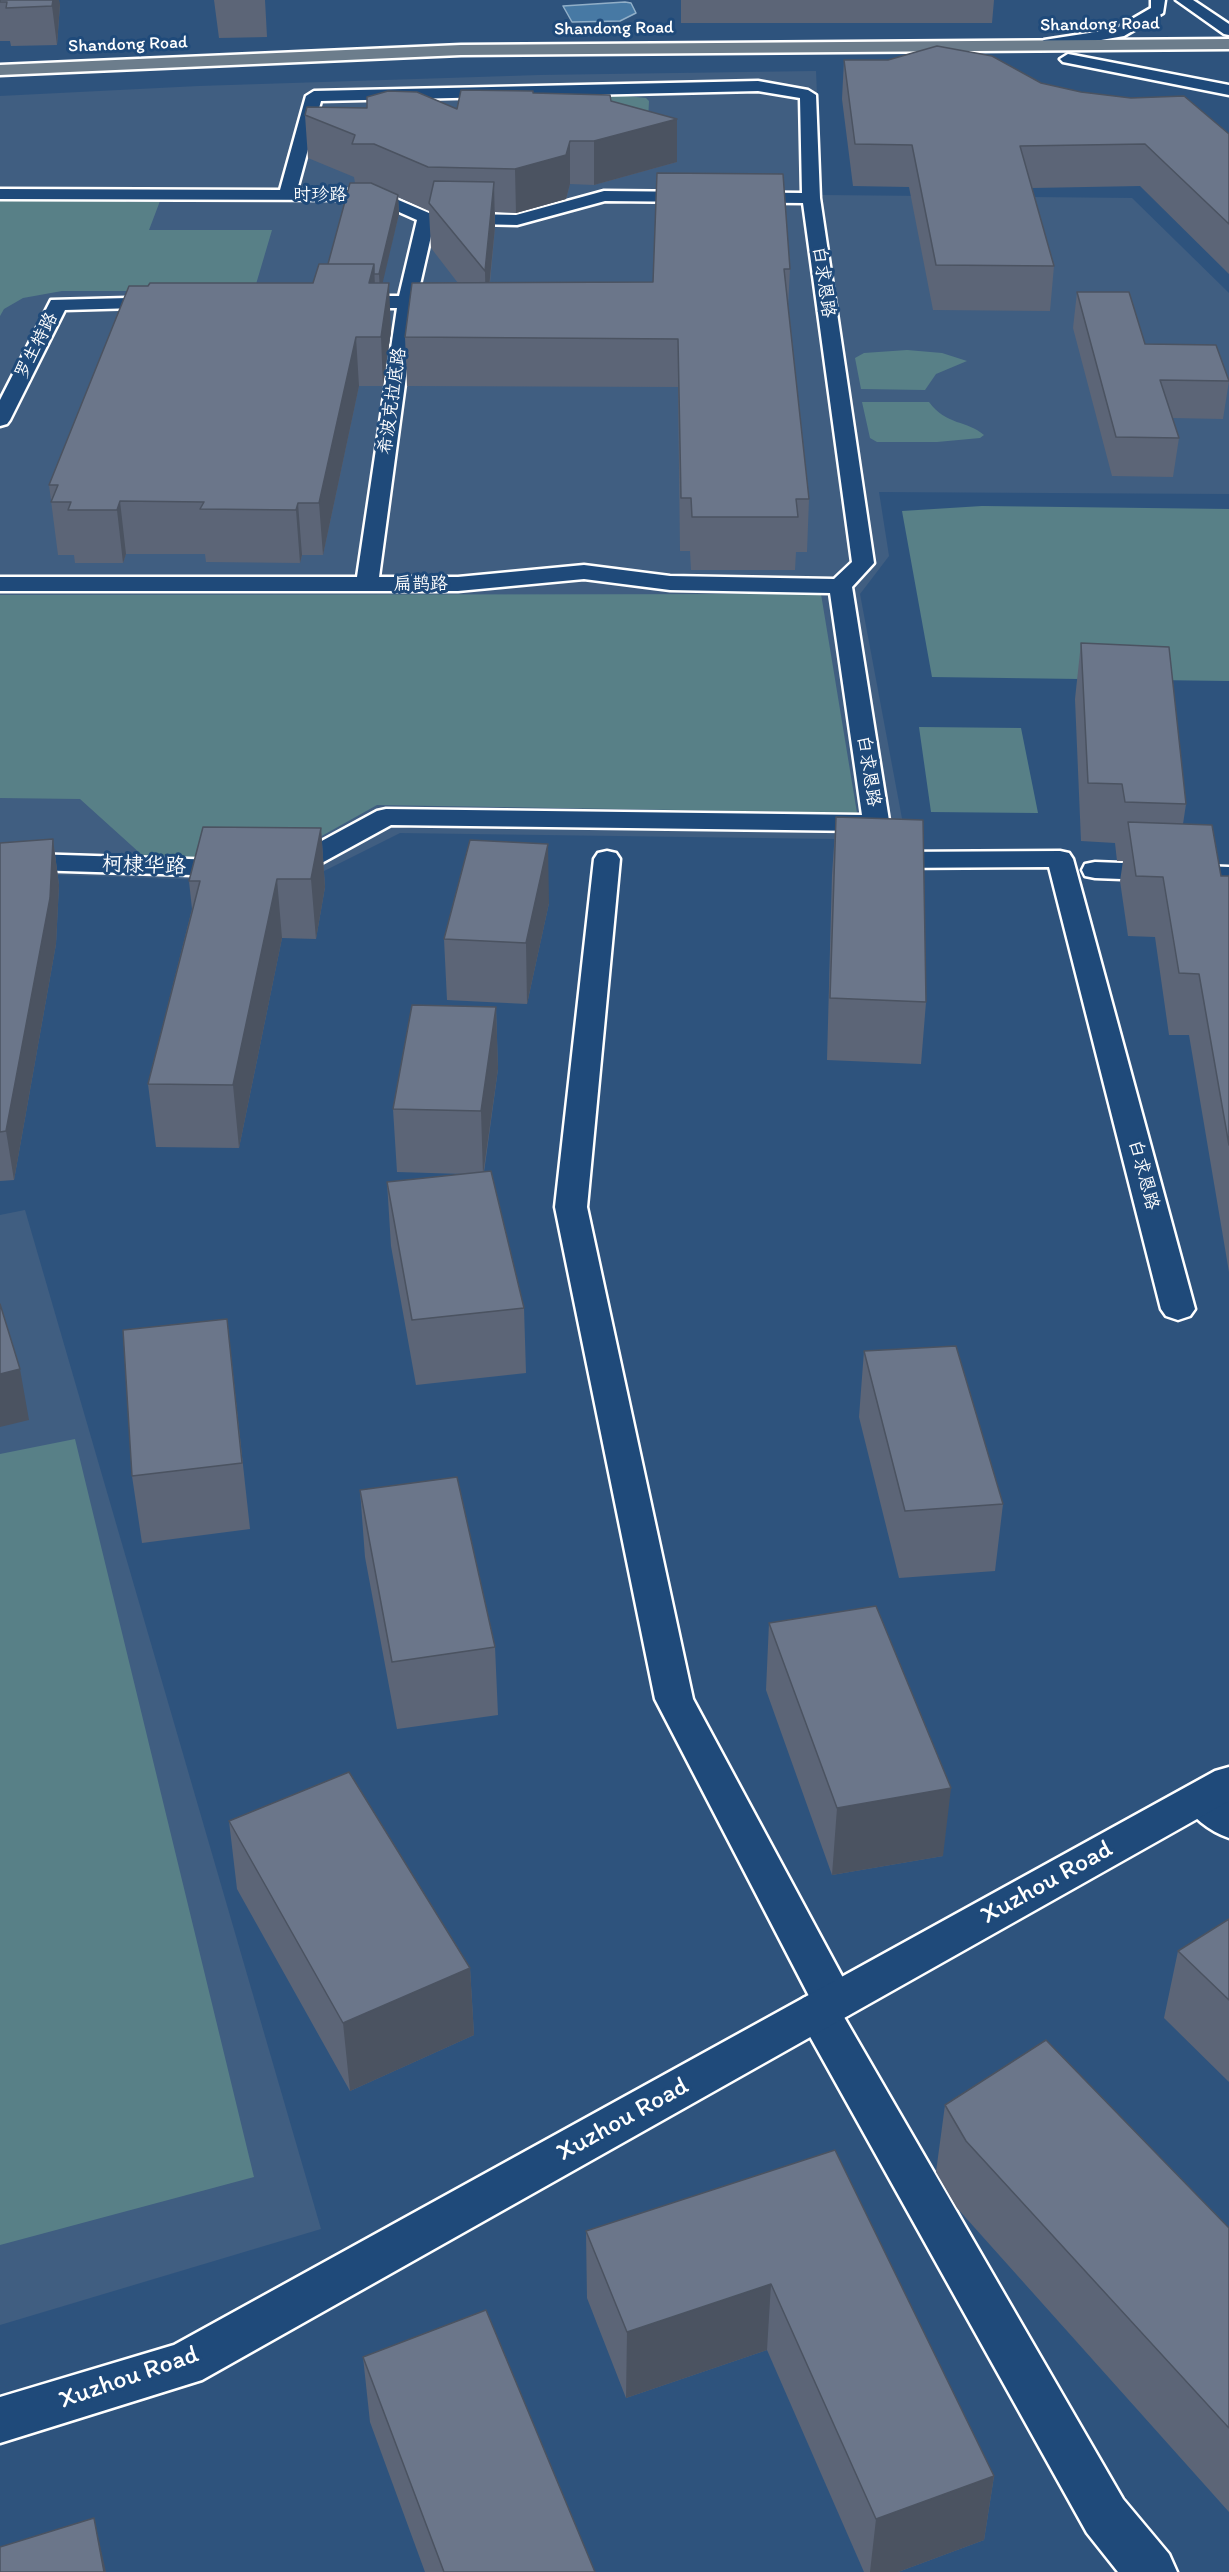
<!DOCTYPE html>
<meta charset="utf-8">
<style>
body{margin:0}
canvas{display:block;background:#2e537d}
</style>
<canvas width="1229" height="2572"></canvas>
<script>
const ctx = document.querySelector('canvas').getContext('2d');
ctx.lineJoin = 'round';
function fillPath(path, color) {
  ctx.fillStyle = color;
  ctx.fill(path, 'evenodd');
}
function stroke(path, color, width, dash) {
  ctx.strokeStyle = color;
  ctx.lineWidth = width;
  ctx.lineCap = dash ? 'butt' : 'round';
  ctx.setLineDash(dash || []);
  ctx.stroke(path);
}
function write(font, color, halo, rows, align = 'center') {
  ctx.font = font + ' Itim,"LXGW WenKai TC",sans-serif';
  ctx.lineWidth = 6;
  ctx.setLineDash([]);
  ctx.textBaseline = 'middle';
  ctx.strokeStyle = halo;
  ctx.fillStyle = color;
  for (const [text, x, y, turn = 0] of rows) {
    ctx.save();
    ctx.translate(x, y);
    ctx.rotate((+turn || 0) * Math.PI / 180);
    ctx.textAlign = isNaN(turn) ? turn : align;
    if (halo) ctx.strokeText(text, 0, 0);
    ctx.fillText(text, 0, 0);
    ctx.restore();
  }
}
const built = new Path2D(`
 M 816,71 L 821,195 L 1132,198 L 1229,293 L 1229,494 L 879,492 L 889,556 L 860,594 L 906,840 L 400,833 L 300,883 L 0,873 L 0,96 L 199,86 L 540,75 Z
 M 25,1210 L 321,2229 L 0,2325 L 0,1215 Z`);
const green = new Path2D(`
 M 617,95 L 646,98 L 649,101 L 648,121 L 638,124 L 605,97 Z
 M 0,198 L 127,198 L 126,202 L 160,201 L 149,230 L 272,230 L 254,291 L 62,291 L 23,298 L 4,309 L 0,316 Z
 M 907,350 L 942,353 L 967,361 L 936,374 L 925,390 L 861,389 L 855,358 L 864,353 Z
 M 862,402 L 929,402 C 947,426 967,420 984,435 L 980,438 L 937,442 L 877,442 L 870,438 Z
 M 982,506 L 1229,509 L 1229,681 L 932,677 L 902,511 Z
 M 821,594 L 857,813 L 377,805 L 277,861 L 142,855 L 80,799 L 0,798 L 0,595 Z
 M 919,727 L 1021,728 L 1038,813 L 931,812 Z
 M 75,1439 L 254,2177 L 0,2245 L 0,1454 Z`);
const water = new Path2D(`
 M 625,2 L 631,3 L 636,13 L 620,21 L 572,22 L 563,6 Z`);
const minor = new Path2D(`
 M 758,81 L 808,90 L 816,95 L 820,198 L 874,563 L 852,587 L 894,852 L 1060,851 L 1069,853 L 1073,859 L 1195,1309 L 1190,1316 L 1178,1320 L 1166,1316 L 1161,1309 L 1049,867 L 882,868 L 873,866 L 869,860 L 864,831 L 391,825 L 298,876 L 288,878 L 0,869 L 0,853 L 283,862 L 377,811 L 386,809 L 862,815 L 830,593 L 670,590 L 584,579 L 458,591 L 0,591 L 0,577 L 357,577 L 397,308 L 344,308 L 337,306 L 335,302 L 337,298 L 344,296 L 399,296 L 417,220 L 372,200 L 0,199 L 0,189 L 280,190 L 306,96 L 314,91 ZM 758,91 L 800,98 L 802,193 L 604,191 L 516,215 L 429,213 L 375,190 L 297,190 L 321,101 ZM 605,201 L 803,203 L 852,562 L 834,579 L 670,576 L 584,565 L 458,577 L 379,577 L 416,302 L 434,223 L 517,225 Z
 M 166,297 L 173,299 L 175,303 L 173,307 L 65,310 L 10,420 L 7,424 L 0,426 L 0,400 L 51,300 Z
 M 607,851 L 616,853 L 620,859 L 587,1207 L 693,1699 L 856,2002 L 849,2015 L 844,2017 L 1123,2499 L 1169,2554 L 1177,2572 L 1118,2572 L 1087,2533 L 803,2024 L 796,2011 L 803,1998 L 809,1996 L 655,1699 L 555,1207 L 594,859 L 598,853 Z
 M 1095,862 L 1229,867 L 1229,883 L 1095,878 L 1085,876 L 1082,870 L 1085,864 Z
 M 1201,1782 L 1215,1787 L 1229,1799 L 1229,1838 C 1209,1831 1191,1817 1181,1798 L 1187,1787 Z`);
const tertiary = new Path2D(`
 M 1229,1767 L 1229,1801 L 202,2380 L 0,2443 L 0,2397 L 174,2345 L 1215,1771 Z`);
const secondary = new Path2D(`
 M 1151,0 L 1165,0 L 1163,13 L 1124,36 L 1044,50 L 1036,45 L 1044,40 L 1115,29 L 1151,8 Z
 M 1176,0 L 1193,0 L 1229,24 L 1229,35 L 1224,34 Z
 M 1068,54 L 1229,85 L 1229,95 L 1063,62 L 1060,59 Z`);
const primary = new Path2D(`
 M 1229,39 L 1229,49 L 461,55 L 0,75 L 0,65 L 461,45 Z`);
const wall = new Path2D(`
 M 0,0 L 60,4 L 57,45 L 11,46 L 10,41 L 0,41 Z
 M 214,0 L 265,0 L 267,37 L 219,38 Z
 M 681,0 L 994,0 L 992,23 L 681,23 Z
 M 844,60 L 1041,83 L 1229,134 L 1229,274 L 1140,186 L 1032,188 L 1054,266 L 1050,311 L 933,310 L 909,187 L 853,186 L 842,99 Z
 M 533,93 L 611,101 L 677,162 L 594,185 L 570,184 L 566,199 L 516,213 L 495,212 L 495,227 L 490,283 L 653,282 L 790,269 L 788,307 L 809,499 L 807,552 L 796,552 L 795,570 L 691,570 L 690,551 L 680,551 L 678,387 L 407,386 L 405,337 L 458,283 L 431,248 L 429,211 L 398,197 L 399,214 L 382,283 L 391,331 L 383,386 L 359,386 L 323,555 L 302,555 L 300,563 L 206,562 L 205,554 L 126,554 L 123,563 L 75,563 L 74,555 L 58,555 L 49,485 L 313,283 L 328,264 L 355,183 L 354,177 L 308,158 L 305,115 L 367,108 L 457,109 Z
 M 1077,292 L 1145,344 L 1229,381 L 1223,419 L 1172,418 L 1179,438 L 1173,477 L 1112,476 L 1073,328 Z
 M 1081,643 L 1186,804 L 1183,824 L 1221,876 L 1229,876 L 1229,1272 L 1189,1035 L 1169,1035 L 1155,937 L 1128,936 L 1120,881 L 1123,861 L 1117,861 L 1115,843 L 1081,841 L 1075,699 Z
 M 836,817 L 926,1002 L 921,1064 L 827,1060 L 832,875 Z
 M 321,828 L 325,887 L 316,939 L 282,938 L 239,1148 L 156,1147 L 148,1084 L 192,909 L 189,881 Z
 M 53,839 L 59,885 L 56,944 L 14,1180 L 0,1181 L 0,843 Z
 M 549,903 L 527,1004 L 447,1000 L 444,939 Z
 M 496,1007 L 498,1069 L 484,1172 L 524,1308 L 526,1373 L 416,1385 L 391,1246 L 387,1182 L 464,1174 L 397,1172 L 393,1109 Z
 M 227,1319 L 250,1529 L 142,1543 L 132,1476 Z
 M 864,1351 L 1003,1504 L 995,1571 L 899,1578 L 859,1417 Z
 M 360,1490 L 495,1647 L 498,1715 L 397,1729 L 365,1557 Z
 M 769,1623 L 943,1856 L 832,1875 L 766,1690 Z
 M 229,1821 L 470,1968 L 474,2035 L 350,2091 L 237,1889 Z
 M 1229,1919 L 1229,2082 L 1164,2018 L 1178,1951 Z
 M 945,2105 L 1229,2228 L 1229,2512 L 957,2208 L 936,2172 Z
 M 835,2150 L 994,2476 L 984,2540 L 898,2572 L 864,2572 L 767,2350 L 626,2398 L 587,2298 L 586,2231 Z
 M 363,2357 L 595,2572 L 425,2572 L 370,2422 Z`);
const shadedWall = new Path2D(`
 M 53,0 L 59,0 L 60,4 L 57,45 L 52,6 Z
 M 677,119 L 677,162 L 594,185 L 594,141 Z
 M 570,141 L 570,184 L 566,199 L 516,213 L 515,169 Z
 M 494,182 L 495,227 L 486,318 L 485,271 Z
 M 398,195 L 399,214 L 380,294 L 379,274 Z
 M 374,264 L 376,310 L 369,283 Z
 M 389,283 L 391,331 L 383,386 L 381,337 Z
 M 356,337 L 359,386 L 323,555 L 319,503 Z
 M 120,501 L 126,554 L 123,563 L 117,510 Z
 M 298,503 L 302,555 L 300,563 L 296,510 Z
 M 321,828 L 325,887 L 316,939 L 311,879 Z
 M 53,839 L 59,885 L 56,944 L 14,1180 L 6,1131 Z
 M 548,844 L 549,903 L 527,1004 L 526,943 Z
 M 277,879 L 282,938 L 239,1148 L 233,1085 Z
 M 496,1007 L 498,1069 L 483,1175 L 481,1111 Z
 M 20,1369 L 29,1420 L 0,1427 L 0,1374 Z
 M 951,1788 L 943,1856 L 832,1875 L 837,1808 Z
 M 470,1968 L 474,2035 L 350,2091 L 343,2023 Z
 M 771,2284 L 767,2350 L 626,2398 L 627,2332 Z
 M 994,2476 L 984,2540 L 898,2572 L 870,2572 L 876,2519 Z
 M 94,2518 L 106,2572 L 104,2572 Z`);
const building = new Path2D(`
 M 0,0 L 53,0 L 52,6 L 6,8 L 7,2 L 0,2 Z
 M 937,46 L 992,56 L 1041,83 L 1081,92 L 1131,98 L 1184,96 L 1229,134 L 1229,224 L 1145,144 L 1020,146 L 1054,266 L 936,265 L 912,145 L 855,144 L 844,60 L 888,60 Z
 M 461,90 L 533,91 L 533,93 L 610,95 L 611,101 L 677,119 L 594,141 L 570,141 L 566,155 L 515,169 L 428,167 L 374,144 L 352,144 L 355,135 L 305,115 L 307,107 L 367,108 L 367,97 L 388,91 L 417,92 L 457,109 Z
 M 657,173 L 783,174 L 790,269 L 784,269 L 809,499 L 796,499 L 798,517 L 692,517 L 691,498 L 681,498 L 678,339 L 405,337 L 412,283 L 653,282 Z
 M 434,181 L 494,182 L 485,271 L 429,203 Z
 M 350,183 L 371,183 L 398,195 L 379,274 L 374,274 L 374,264 L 328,264 Z
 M 319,264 L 374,264 L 369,283 L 389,283 L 381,337 L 356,337 L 319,503 L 298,503 L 296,510 L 200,509 L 204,502 L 120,501 L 117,510 L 68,510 L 71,502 L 51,502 L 58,485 L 49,485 L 129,286 L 148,286 L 150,283 L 313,283 Z
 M 1077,292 L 1129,292 L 1145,344 L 1216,345 L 1229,381 L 1160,380 L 1179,438 L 1116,437 Z
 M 1081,643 L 1169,647 L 1186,804 L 1125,802 L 1122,784 L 1088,783 Z
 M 836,817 L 923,820 L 926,1002 L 830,998 Z
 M 1128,822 L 1212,825 L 1221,876 L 1229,876 L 1229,1145 L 1199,974 L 1179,973 L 1163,877 L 1136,876 Z
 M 203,827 L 321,828 L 311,879 L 277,879 L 233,1085 L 148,1084 L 200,881 L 189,881 Z
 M 53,839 L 50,898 L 6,1131 L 0,1132 L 0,843 Z
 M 470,840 L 548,844 L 526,943 L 444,939 Z
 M 412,1005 L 496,1007 L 481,1111 L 393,1109 Z
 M 491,1171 L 524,1308 L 412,1320 L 387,1182 Z
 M 0,1304 L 20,1369 L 0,1374 Z
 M 227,1319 L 242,1463 L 132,1476 L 123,1330 Z
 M 956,1346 L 1003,1504 L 905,1511 L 864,1351 Z
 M 457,1477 L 495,1647 L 392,1662 L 360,1490 Z
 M 876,1606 L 951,1788 L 837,1808 L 769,1623 Z
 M 349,1772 L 470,1968 L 343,2023 L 229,1821 Z
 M 1229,1919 L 1229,2000 L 1178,1951 Z
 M 1046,2040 L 1229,2228 L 1229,2428 L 966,2141 L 945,2105 Z
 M 835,2150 L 994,2476 L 876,2519 L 771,2284 L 627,2332 L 586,2231 Z
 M 486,2310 L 595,2572 L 444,2572 L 363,2357 Z
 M 94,2518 L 104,2572 L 0,2572 L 0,2547 Z`);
const farStreetnames = [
 ["Shandong Road",1100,25,-1],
 ["Shandong Road",614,29,-1],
 ["Shandong Road",128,45,-2],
 ["时珍路",320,195],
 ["白求恩路",823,282,82],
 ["罗生特路",37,346,-63],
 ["希波克拉底路",393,401,-82],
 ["扁鹊路",421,584],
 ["白求恩路",868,771,81],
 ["白求恩路",1143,1175,75]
];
const streetNames = [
 ["柯棣华路",144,866,2]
];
const nearStreetnames = [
 ["Xuzhou Road",1047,1883,-29],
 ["Xuzhou Road",623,2120,-29],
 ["Xuzhou Road",129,2378,-19]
];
fillPath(built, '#405e81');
fillPath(green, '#588087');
fillPath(water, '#4779a4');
stroke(water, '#91afc8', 1.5);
stroke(minor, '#fff', 5);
stroke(tertiary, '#fff', 5);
stroke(secondary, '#fff', 5);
stroke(primary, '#fff', 5);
fillPath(minor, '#1f4a7a');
fillPath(tertiary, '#1f4a7a');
fillPath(secondary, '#1f4a7a');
fillPath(primary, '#6c7d8c');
fillPath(wall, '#5c6577');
fillPath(shadedWall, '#4b5361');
fillPath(building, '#6b768a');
stroke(building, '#4b5361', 1.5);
write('18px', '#fff', '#1f4a7a', farStreetnames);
write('21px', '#fff', '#1f4a7a', streetNames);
write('26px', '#fff', '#1f4a7a', nearStreetnames);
</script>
